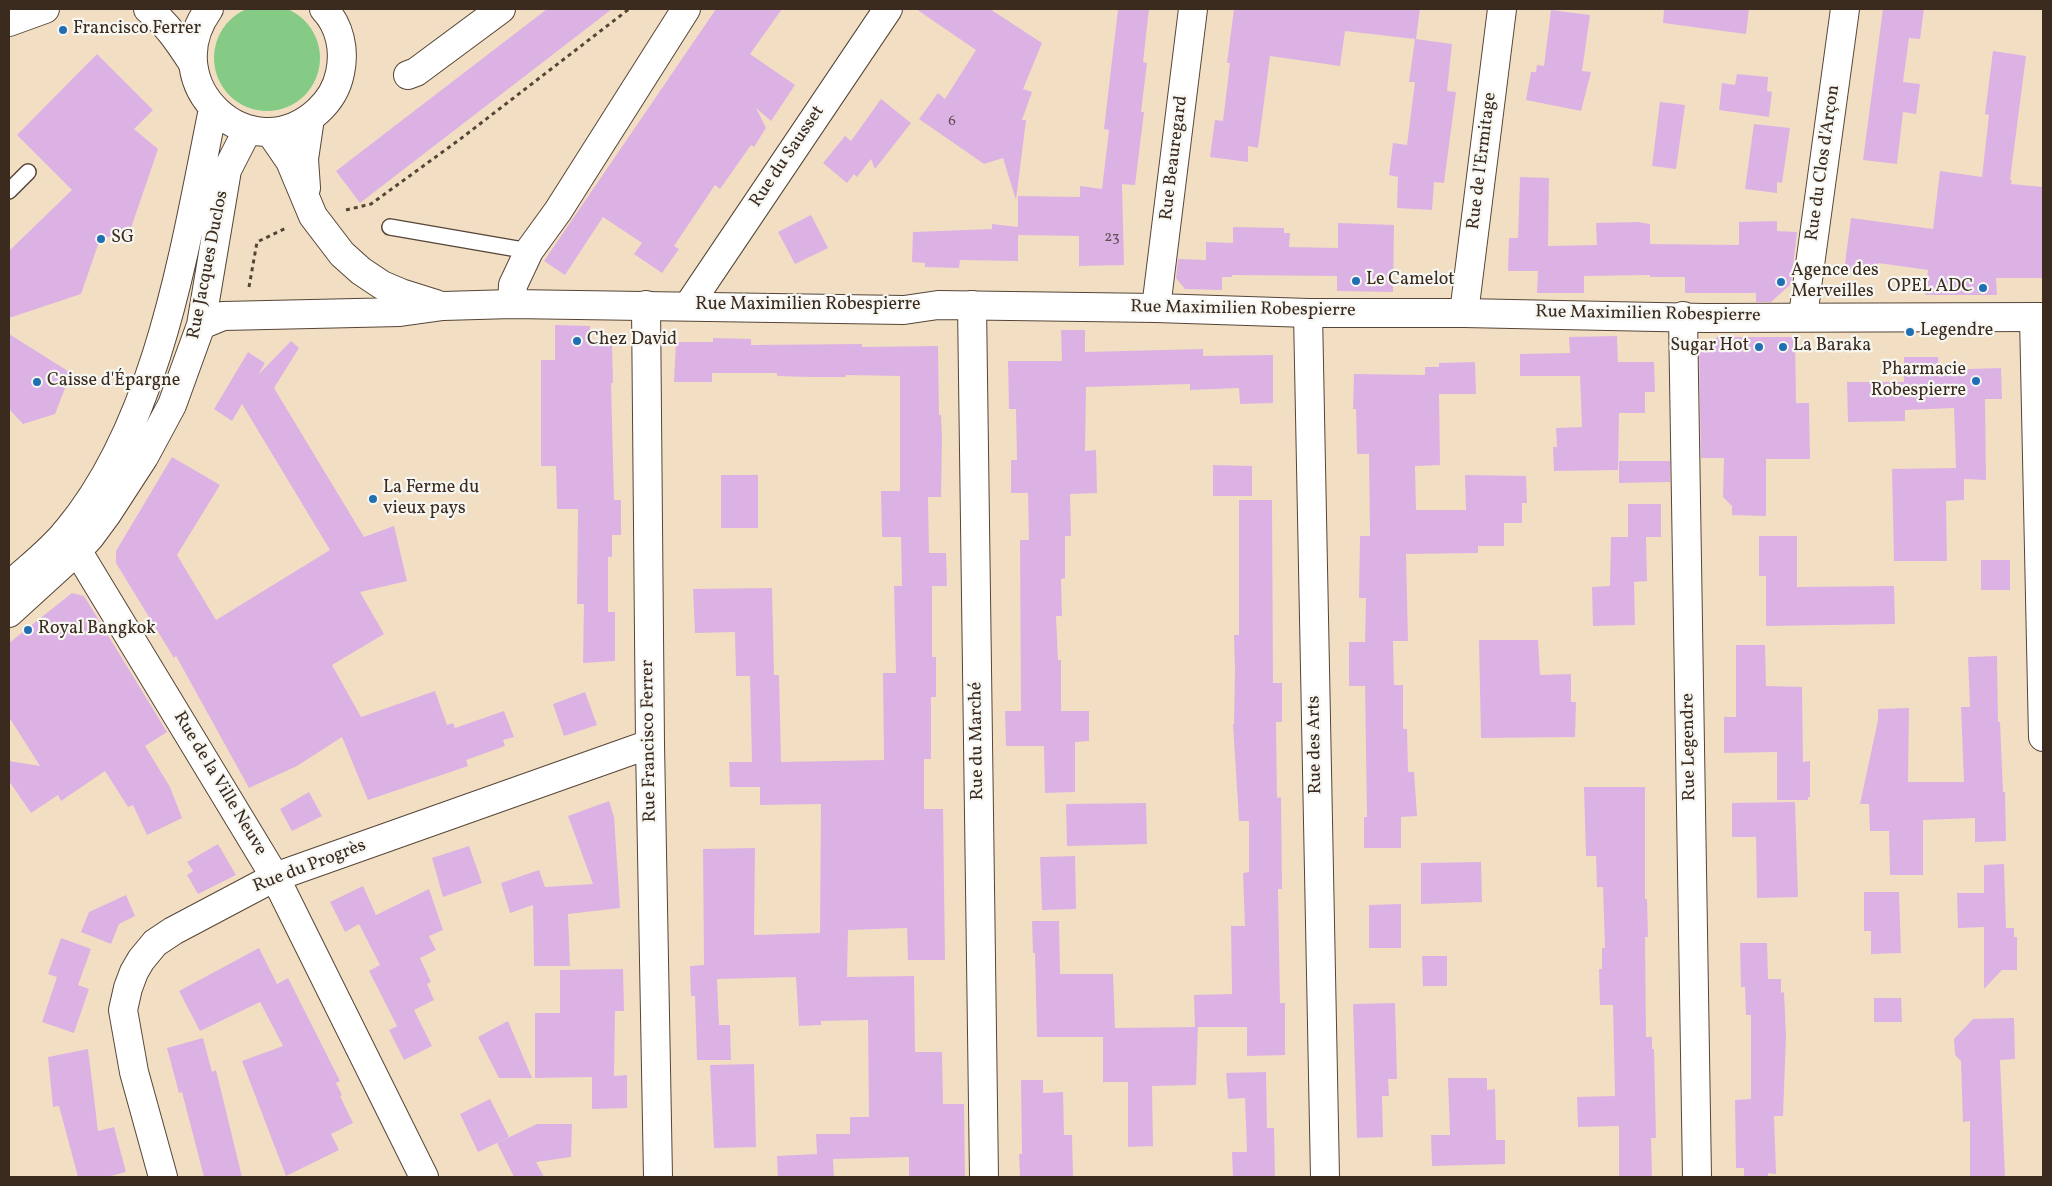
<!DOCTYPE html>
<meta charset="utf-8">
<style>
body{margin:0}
#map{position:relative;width:2052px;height:1186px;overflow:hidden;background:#f2dfc3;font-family:Vollkorn,serif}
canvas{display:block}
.frame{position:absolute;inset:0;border:10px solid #3b2a1e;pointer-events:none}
</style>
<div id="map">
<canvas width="2052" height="1186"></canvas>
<div class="frame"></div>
</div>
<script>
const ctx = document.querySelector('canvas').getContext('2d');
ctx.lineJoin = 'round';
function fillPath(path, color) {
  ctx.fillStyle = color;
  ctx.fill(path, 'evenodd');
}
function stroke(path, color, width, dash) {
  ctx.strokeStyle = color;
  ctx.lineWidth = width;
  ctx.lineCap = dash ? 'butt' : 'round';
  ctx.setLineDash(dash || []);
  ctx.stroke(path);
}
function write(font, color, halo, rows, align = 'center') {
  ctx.font = font + ' Vollkorn,serif';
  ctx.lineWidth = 4.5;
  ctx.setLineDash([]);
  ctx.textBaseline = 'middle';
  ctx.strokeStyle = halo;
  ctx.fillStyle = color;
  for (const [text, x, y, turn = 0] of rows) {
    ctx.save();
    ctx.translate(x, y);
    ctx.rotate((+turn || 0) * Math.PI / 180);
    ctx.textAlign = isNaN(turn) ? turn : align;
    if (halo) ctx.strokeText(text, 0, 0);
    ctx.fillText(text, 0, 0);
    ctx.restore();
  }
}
const green = new Path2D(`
 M214 58a53 53 0 1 1 106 0a53 53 0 1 1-106 0Z`);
const building = new Path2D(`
 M 547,9 L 612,9 L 360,203 L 336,171 Z
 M 716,9 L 782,9 L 750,54 L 795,85 L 771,121 L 756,108 L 766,128 L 754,147 L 751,145 L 720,189 L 715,185 L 674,246 L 679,249 L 662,273 L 634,254 L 642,243 L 603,217 L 565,275 L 544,261 Z
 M 916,9 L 990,9 L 1042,43 L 1023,89 L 1032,92 L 1022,120 L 1026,120 L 1016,200 L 1003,158 L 984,164 L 919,119 L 938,93 L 945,99 L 976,50 Z
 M 1118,9 L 1149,9 L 1143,62 L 1147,63 L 1141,112 L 1144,112 L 1135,185 L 1122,184 L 1124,265 L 1079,266 L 1079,236 L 1018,235 L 1018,196 L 1080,197 L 1080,186 L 1102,189 L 1109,130 L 1104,129 Z
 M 1234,9 L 1420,9 L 1416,39 L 1452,44 L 1447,91 L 1456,92 L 1444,183 L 1434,182 L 1432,210 L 1397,208 L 1398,177 L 1389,175 L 1393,143 L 1407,145 L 1415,82 L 1409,82 L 1415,39 L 1345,31 L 1340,66 L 1270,56 L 1258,148 L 1248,146 L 1248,162 L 1210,157 L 1215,120 L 1223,121 L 1230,63 L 1227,63 Z
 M 1664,9 L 1749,9 L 1746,34 L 1663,23 Z
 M 1883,9 L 1924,9 L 1920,39 L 1909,38 L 1903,82 L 1920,84 L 1916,114 L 1903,112 L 1897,164 L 1863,160 Z
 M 1551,10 L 1590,15 L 1582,71 L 1591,72 L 1581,111 L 1526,100 L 1531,72 L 1536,72 L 1537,65 L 1544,66 Z
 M 1993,51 L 2026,56 L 2010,180 L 2012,180 L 2011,184 L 2043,187 L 2043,278 L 1996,278 L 1997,295 L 1925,295 L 1928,270 L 1878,263 L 1877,275 L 1844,271 L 1851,218 L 1933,229 L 1940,171 L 1982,177 L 1989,115 L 1985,114 Z
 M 97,54 L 153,110 L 134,129 L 158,149 L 130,231 L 100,239 L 81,294 L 9,318 L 9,251 L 72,190 L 17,135 Z
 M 1737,74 L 1768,77 L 1767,91 L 1772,92 L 1769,117 L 1719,110 L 1722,83 L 1735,85 Z
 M 881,99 L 911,123 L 875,169 L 871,159 L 857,177 L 854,174 L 847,183 L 823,163 L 845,136 L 851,141 Z
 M 1660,102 L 1685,105 L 1676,169 L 1652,166 Z
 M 1754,124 L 1790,128 L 1782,183 L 1777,182 L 1777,193 L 1745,189 Z
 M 1520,177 L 1549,178 L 1548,246 L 1597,245 L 1596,223 L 1638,222 L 1650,224 L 1650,244 L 1739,245 L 1739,222 L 1777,221 L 1777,231 L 1797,232 L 1791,284 L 1771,302 L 1756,302 L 1756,293 L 1685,293 L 1685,277 L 1650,277 L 1650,275 L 1584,276 L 1584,293 L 1537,293 L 1538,271 L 1508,271 L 1509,238 L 1518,238 Z
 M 811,215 L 828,248 L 795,264 L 778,232 Z
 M 1338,223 L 1394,225 L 1393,292 L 1337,291 L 1337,276 L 1232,275 L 1232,277 L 1222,277 L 1222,290 L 1185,289 L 1176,278 L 1178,259 L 1206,260 L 1206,242 L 1233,243 L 1233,227 L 1284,228 L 1284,233 L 1290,233 L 1289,247 L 1338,248 Z
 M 992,224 L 1018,227 L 1018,261 L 960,260 L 959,268 L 925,267 L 925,263 L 912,262 L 913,232 L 992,229 Z
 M 555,325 L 590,326 L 590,343 L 612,343 L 613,383 L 611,383 L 614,500 L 621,500 L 621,535 L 612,535 L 612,557 L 608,557 L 608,612 L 615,612 L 615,661 L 583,663 L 584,604 L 577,604 L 578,509 L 557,509 L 556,466 L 541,466 L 541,360 L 555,360 Z
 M 1061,330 L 1085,330 L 1085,352 L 1203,349 L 1203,356 L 1273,355 L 1273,403 L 1240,404 L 1239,388 L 1190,390 L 1190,384 L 1086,387 L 1085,451 L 1096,450 L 1097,493 L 1070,494 L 1071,536 L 1065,536 L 1065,578 L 1061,579 L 1062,616 L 1056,616 L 1058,660 L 1061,660 L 1061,711 L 1089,711 L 1089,741 L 1075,742 L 1075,792 L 1045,793 L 1044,746 L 1006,746 L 1005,711 L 1021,711 L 1020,540 L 1029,540 L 1028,493 L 1011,493 L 1011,460 L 1017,460 L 1016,409 L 1009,409 L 1008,361 L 1062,361 Z
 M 9,334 L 71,373 L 55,414 L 23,424 L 9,409 Z
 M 1617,336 L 1618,362 L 1654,362 L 1655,392 L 1645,392 L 1645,413 L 1619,413 L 1618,470 L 1554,471 L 1553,447 L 1557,447 L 1556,428 L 1582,427 L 1580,376 L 1520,376 L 1520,354 L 1570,353 L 1569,337 Z
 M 1717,337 L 1795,337 L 1796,403 L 1809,403 L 1810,459 L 1766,459 L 1766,516 L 1732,515 L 1732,506 L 1723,497 L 1724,458 L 1701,458 L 1699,352 L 1712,343 Z
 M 713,338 L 751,339 L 751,345 L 862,344 L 862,347 L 938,346 L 939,415 L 941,415 L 942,438 L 941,497 L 928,497 L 929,553 L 946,553 L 947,586 L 932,586 L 932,657 L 936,657 L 936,697 L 931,697 L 931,759 L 924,759 L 924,809 L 943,809 L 945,960 L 908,960 L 907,928 L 848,930 L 847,977 L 914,976 L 915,1052 L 942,1052 L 943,1104 L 964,1104 L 965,1177 L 909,1177 L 909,1157 L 833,1159 L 834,1177 L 778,1177 L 777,1156 L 817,1154 L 816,1134 L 850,1134 L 850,1117 L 869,1117 L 868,1020 L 821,1021 L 821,1025 L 799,1026 L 796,977 L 717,979 L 719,1025 L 730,1025 L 731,1060 L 697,1060 L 695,996 L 691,996 L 690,966 L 704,965 L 703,849 L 755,848 L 754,935 L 820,933 L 821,804 L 760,805 L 760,787 L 730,787 L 729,762 L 752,762 L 750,676 L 736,676 L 735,632 L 695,633 L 693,589 L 772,588 L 774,675 L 779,675 L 781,762 L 884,760 L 883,673 L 896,673 L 894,586 L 902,586 L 901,537 L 882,537 L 881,491 L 900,491 L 900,376 L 846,375 L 846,377 L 809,377 L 777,376 L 777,373 L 712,373 L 712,382 L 674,382 L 676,342 L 713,342 Z
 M 291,341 L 299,348 L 274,388 L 364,537 L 394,526 L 407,581 L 360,592 L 384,634 L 332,665 L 361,717 L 435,691 L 447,725 L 453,723 L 455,728 L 504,711 L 514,737 L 503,740 L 505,746 L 466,760 L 468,766 L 368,800 L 342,737 L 297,766 L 249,788 L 176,656 L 174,658 L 116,563 L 116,551 L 172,457 L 220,485 L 177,555 L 216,620 L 330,550 L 242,404 L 232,421 L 214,409 L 248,352 L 265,363 L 258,375 Z
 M 1904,357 L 1938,357 L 1939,370 L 2001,368 L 2002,399 L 1985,399 L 1986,480 L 1964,479 L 1964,500 L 1946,501 L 1947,561 L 1894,561 L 1892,469 L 1956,468 L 1954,408 L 1905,410 L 1905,421 L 1848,422 L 1847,382 L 1904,382 Z
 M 1475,362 L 1476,394 L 1439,394 L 1440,465 L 1415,466 L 1416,510 L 1466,510 L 1465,475 L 1526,476 L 1527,503 L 1522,503 L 1522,523 L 1504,523 L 1504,546 L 1478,546 L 1478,553 L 1406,554 L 1408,641 L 1393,641 L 1394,685 L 1403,685 L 1403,729 L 1407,729 L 1408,772 L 1414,772 L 1417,816 L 1401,817 L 1401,848 L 1364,848 L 1364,817 L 1367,817 L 1365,686 L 1349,686 L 1349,642 L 1365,642 L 1366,598 L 1359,598 L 1360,536 L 1370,536 L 1369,454 L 1357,454 L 1356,409 L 1353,409 L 1354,374 L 1425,375 L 1425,367 L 1439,367 L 1439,363 Z
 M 1619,461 L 1670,461 L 1670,482 L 1619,483 Z
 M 1213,465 L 1252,466 L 1252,496 L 1213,496 Z
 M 721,475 L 758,475 L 758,528 L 721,528 Z
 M 1239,500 L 1272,500 L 1273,683 L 1282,683 L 1282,722 L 1276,722 L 1277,798 L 1281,797 L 1282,889 L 1278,889 L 1280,1003 L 1285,1003 L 1285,1055 L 1247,1056 L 1247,1027 L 1195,1027 L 1194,995 L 1232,994 L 1231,926 L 1245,926 L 1243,873 L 1249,872 L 1249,821 L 1239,821 L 1233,724 L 1234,724 L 1235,669 L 1234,635 L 1239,635 Z
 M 1628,504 L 1661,504 L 1661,537 L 1628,537 Z
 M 1759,536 L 1797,536 L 1797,587 L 1894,586 L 1895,624 L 1766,626 L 1766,576 L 1759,576 Z
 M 1611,537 L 1646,537 L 1647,581 L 1634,582 L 1635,625 L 1593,626 L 1592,587 L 1610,586 Z
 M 1981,560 L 2010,560 L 2010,590 L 1981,590 Z
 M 72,593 L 84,596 L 167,732 L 145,746 L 170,787 L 182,818 L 147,835 L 133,805 L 128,807 L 105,771 L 61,801 L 58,795 L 31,813 L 9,781 L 9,761 L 40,766 L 9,717 L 9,643 Z
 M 1479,640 L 1538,640 L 1540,675 L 1571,674 L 1571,702 L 1576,702 L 1575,737 L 1481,738 Z
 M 1736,645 L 1765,645 L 1766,686 L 1802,687 L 1803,762 L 1810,761 L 1810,797 L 1808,797 L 1808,800 L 1777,800 L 1777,752 L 1724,753 L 1724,717 L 1736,717 Z
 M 1997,656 L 1998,722 L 2000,722 L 2003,792 L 2005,792 L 2006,841 L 1975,842 L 1975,818 L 1923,820 L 1923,875 L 1890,875 L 1889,831 L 1870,831 L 1869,804 L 1860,804 L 1878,720 L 1878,709 L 1909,708 L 1908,782 L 1964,782 L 1961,707 L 1970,707 L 1968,657 Z
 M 585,692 L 597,725 L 564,736 L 553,704 Z
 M 1584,787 L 1645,787 L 1645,899 L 1647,899 L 1648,937 L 1645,937 L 1646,1037 L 1652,1037 L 1652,1049 L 1654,1049 L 1656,1138 L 1651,1138 L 1652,1177 L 1619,1177 L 1619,1126 L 1578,1127 L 1577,1097 L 1615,1096 L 1613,1005 L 1600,1005 L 1599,969 L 1602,969 L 1602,948 L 1605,948 L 1603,887 L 1597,887 L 1596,856 L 1586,856 Z
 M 309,792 L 322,816 L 292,831 L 280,809 Z
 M 609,801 L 614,817 L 620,908 L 568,914 L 570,966 L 534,966 L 533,905 L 510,913 L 501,883 L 539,870 L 545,887 L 593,884 L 568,816 Z
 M 1795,802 L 1798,897 L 1757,898 L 1756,837 L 1732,837 L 1732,803 Z
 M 1146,803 L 1147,844 L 1067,846 L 1066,804 Z
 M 218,844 L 236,875 L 198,894 L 187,875 L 193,871 L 187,862 Z
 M 469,846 L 482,883 L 443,897 L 432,858 Z
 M 1075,856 L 1076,909 L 1042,910 L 1040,857 Z
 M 1481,862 L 1482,902 L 1421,904 L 1421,863 Z
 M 2004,864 L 2006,928 L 2014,928 L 2014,937 L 2017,937 L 2017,970 L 2002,970 L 1984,989 L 1984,927 L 1958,928 L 1957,893 L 1984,893 L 1984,865 Z
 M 363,886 L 376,915 L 362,922 L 429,889 L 443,930 L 429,936 L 436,950 L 420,958 L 431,982 L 427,984 L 434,1000 L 414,1010 L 432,1046 L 404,1060 L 389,1030 L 397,1026 L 369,971 L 380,965 L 359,924 L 345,932 L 330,902 Z
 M 1864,892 L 1899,892 L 1901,953 L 1871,954 L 1871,931 L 1864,931 Z
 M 126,895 L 135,916 L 119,924 L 111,944 L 81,932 L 89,912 Z
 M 1401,904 L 1401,948 L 1369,948 L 1369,905 Z
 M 1032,921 L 1059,921 L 1060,974 L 1113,974 L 1115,1028 L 1198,1027 L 1196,1085 L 1152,1086 L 1153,1146 L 1128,1147 L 1128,1082 L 1103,1082 L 1103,1037 L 1037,1037 L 1035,953 L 1033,953 Z
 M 61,938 L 91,949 L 78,985 L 89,989 L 74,1033 L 42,1022 L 57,977 L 48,974 Z
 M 1740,943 L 1767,943 L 1768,979 L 1781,979 L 1781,993 L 1784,992 L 1786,1036 L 1783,1116 L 1774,1116 L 1776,1174 L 1768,1173 L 1768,1177 L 1744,1177 L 1744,1168 L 1736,1168 L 1735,1100 L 1751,1099 L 1751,1015 L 1746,1015 L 1745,987 L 1741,987 Z
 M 259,948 L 277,984 L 288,978 L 340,1081 L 336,1083 L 342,1095 L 340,1096 L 353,1123 L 331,1134 L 339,1150 L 286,1176 L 242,1061 L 283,1046 L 260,1002 L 200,1031 L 179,991 Z
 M 1422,956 L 1447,956 L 1447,986 L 1423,986 Z
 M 623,969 L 624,1011 L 615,1011 L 614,1076 L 627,1075 L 627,1108 L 592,1109 L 592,1077 L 535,1078 L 535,1013 L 560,1013 L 560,970 Z
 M 1874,998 L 1901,998 L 1902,1022 L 1874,1022 Z
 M 1395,1003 L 1397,1079 L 1388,1079 L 1389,1096 L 1382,1096 L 1383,1137 L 1357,1138 L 1353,1004 Z
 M 2014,1018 L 2015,1059 L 2000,1060 L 2005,1177 L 1970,1177 L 1970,1121 L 1963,1122 L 1961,1061 L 1955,1055 L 1954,1039 L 1973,1019 Z
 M 508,1021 L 532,1078 L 499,1078 L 478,1037 Z
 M 203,1038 L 212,1072 L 216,1070 L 242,1177 L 204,1177 L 182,1092 L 179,1093 L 167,1048 Z
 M 88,1049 L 98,1131 L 114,1127 L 126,1172 L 107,1177 L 78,1177 L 59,1106 L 53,1107 L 48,1057 Z
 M 754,1064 L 756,1147 L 714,1148 L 710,1065 Z
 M 1266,1072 L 1267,1128 L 1274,1128 L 1275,1177 L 1233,1177 L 1232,1152 L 1247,1152 L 1245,1098 L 1228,1099 L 1226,1073 Z
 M 1448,1078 L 1487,1078 L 1487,1090 L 1495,1089 L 1496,1140 L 1505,1140 L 1505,1164 L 1432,1166 L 1431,1135 L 1450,1135 Z
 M 1021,1080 L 1043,1080 L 1043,1093 L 1063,1092 L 1064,1135 L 1072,1135 L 1073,1177 L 1020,1177 L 1019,1154 L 1022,1154 Z
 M 490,1099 L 509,1137 L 478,1152 L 460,1114 Z
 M 537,1124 L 572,1124 L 571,1157 L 536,1162 L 544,1177 L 514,1177 L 497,1143 Z`);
const path = new Path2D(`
 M 346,210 L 371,204 L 459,140 L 629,9
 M 249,287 L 257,242 L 286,228`);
const lane = new Path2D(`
 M 9,191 L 28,172
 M 390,227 L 529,251`);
const street = new Path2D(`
 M 148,9 C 167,24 179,42 192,62
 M 9,22 L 45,9
 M 408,75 L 416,72 L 501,9
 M 512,304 L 513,285 L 529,251 L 558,211 L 686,9
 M 646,305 L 650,744 L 658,1177
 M 972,305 L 984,1177
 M 688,306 L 888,9
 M 1156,308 L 1193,9
 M 1308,313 L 1325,1177
 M 1464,313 L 1502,9
 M 1683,316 L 1697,1177
 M 1803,316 L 1845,9
 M 2034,317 L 2043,737
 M 66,532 L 275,877 L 424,1177
 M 163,1177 L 134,1072 L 123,1010 L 128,988 L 134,972 L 141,960 L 155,943 L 173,931 L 275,877 L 650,744`);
const secondary = new Path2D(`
 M 209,9 C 154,85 251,173 318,111 C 329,101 337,88 340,73 C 345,50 340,26 324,9
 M 270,132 L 290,161 L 313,216 L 342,254 L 361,271 L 382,285 L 401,293 L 436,304
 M 306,188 L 304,159 L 310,118
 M 201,325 L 223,316 L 400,312 L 443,306 L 512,304 L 904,310 L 938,305 L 1156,308 L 1308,313 L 1464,313 L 1705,318 L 2043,317
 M 9,586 C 28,568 50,552 67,531 C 159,421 185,246 213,109
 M 9,613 L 77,551 L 90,537 L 107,514 L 144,457 L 172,405 L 201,325 L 227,170 L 248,129`);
const markers = [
 [63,30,5,"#1f6fb2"],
 [101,239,5,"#1f6fb2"],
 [1356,281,5,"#1f6fb2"],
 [1781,282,5,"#1f6fb2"],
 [1983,288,5,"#1f6fb2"],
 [1910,332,5,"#1f6fb2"],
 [577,341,5,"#1f6fb2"],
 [1759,347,5,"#1f6fb2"],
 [1783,347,5,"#1f6fb2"],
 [1976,381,5,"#1f6fb2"],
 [37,382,5,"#1f6fb2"],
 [373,499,5,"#1f6fb2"],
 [28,630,5,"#1f6fb2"]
];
const numberNames = [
 ["6",952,122],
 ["23",1112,238]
];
const poiNames = [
 ["Francisco Ferrer",73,30],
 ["SG",111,239],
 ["Agence des",1791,272],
 ["Merveilles",1791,293],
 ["Le Camelot",1366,281],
 ["OPEL ADC",1973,288,"right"],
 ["Legendre",1920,332],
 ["Chez David",587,341],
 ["Sugar Hot",1749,347,"right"],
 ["La Baraka",1793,347],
 ["Pharmacie",1966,371,"right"],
 ["Robespierre",1966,392,"right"],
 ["Caisse d'Épargne",47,382],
 ["La Ferme du",383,489],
 ["vieux pays",383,510],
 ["Royal Bangkok",38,630]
];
const streetNames = [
 ["Rue du Sausset",788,157,-56],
 ["Rue Beauregard",1175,158,-83],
 ["Rue de l'Ermitage",1483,161,-83],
 ["Rue du Clos d'Arçon",1824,163,-82],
 ["Rue Jacques Duclos",209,265,-79],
 ["Rue Maximilien Robespierre",808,306],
 ["Rue Maximilien Robespierre",1243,310,1],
 ["Rue Maximilien Robespierre",1648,315,1],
 ["Rue Francisco Ferrer",650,741,-91],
 ["Rue du Marché",978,741,-91],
 ["Rue des Arts",1316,745,-91],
 ["Rue Legendre",1690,747,-91],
 ["Rue de la Ville Neuve",219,784,59],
 ["Rue du Progrès",310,867,-21]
];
fillPath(green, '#86cb85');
fillPath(building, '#dcb2e4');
stroke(lane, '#564537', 18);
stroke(street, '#564537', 30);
stroke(secondary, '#564537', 30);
stroke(path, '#564537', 3, [4, 4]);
stroke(lane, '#fff', 15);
stroke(street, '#fff', 28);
stroke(secondary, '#fff', 28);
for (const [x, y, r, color] of markers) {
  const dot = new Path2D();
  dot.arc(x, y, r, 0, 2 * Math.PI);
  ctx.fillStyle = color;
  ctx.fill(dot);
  stroke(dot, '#f6f6f2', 2);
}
write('15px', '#634c50', null, numberNames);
write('18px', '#3b2a1e', '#f6f6f2', poiNames, 'left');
write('18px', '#3b2a1e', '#f6f6f2', streetNames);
</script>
